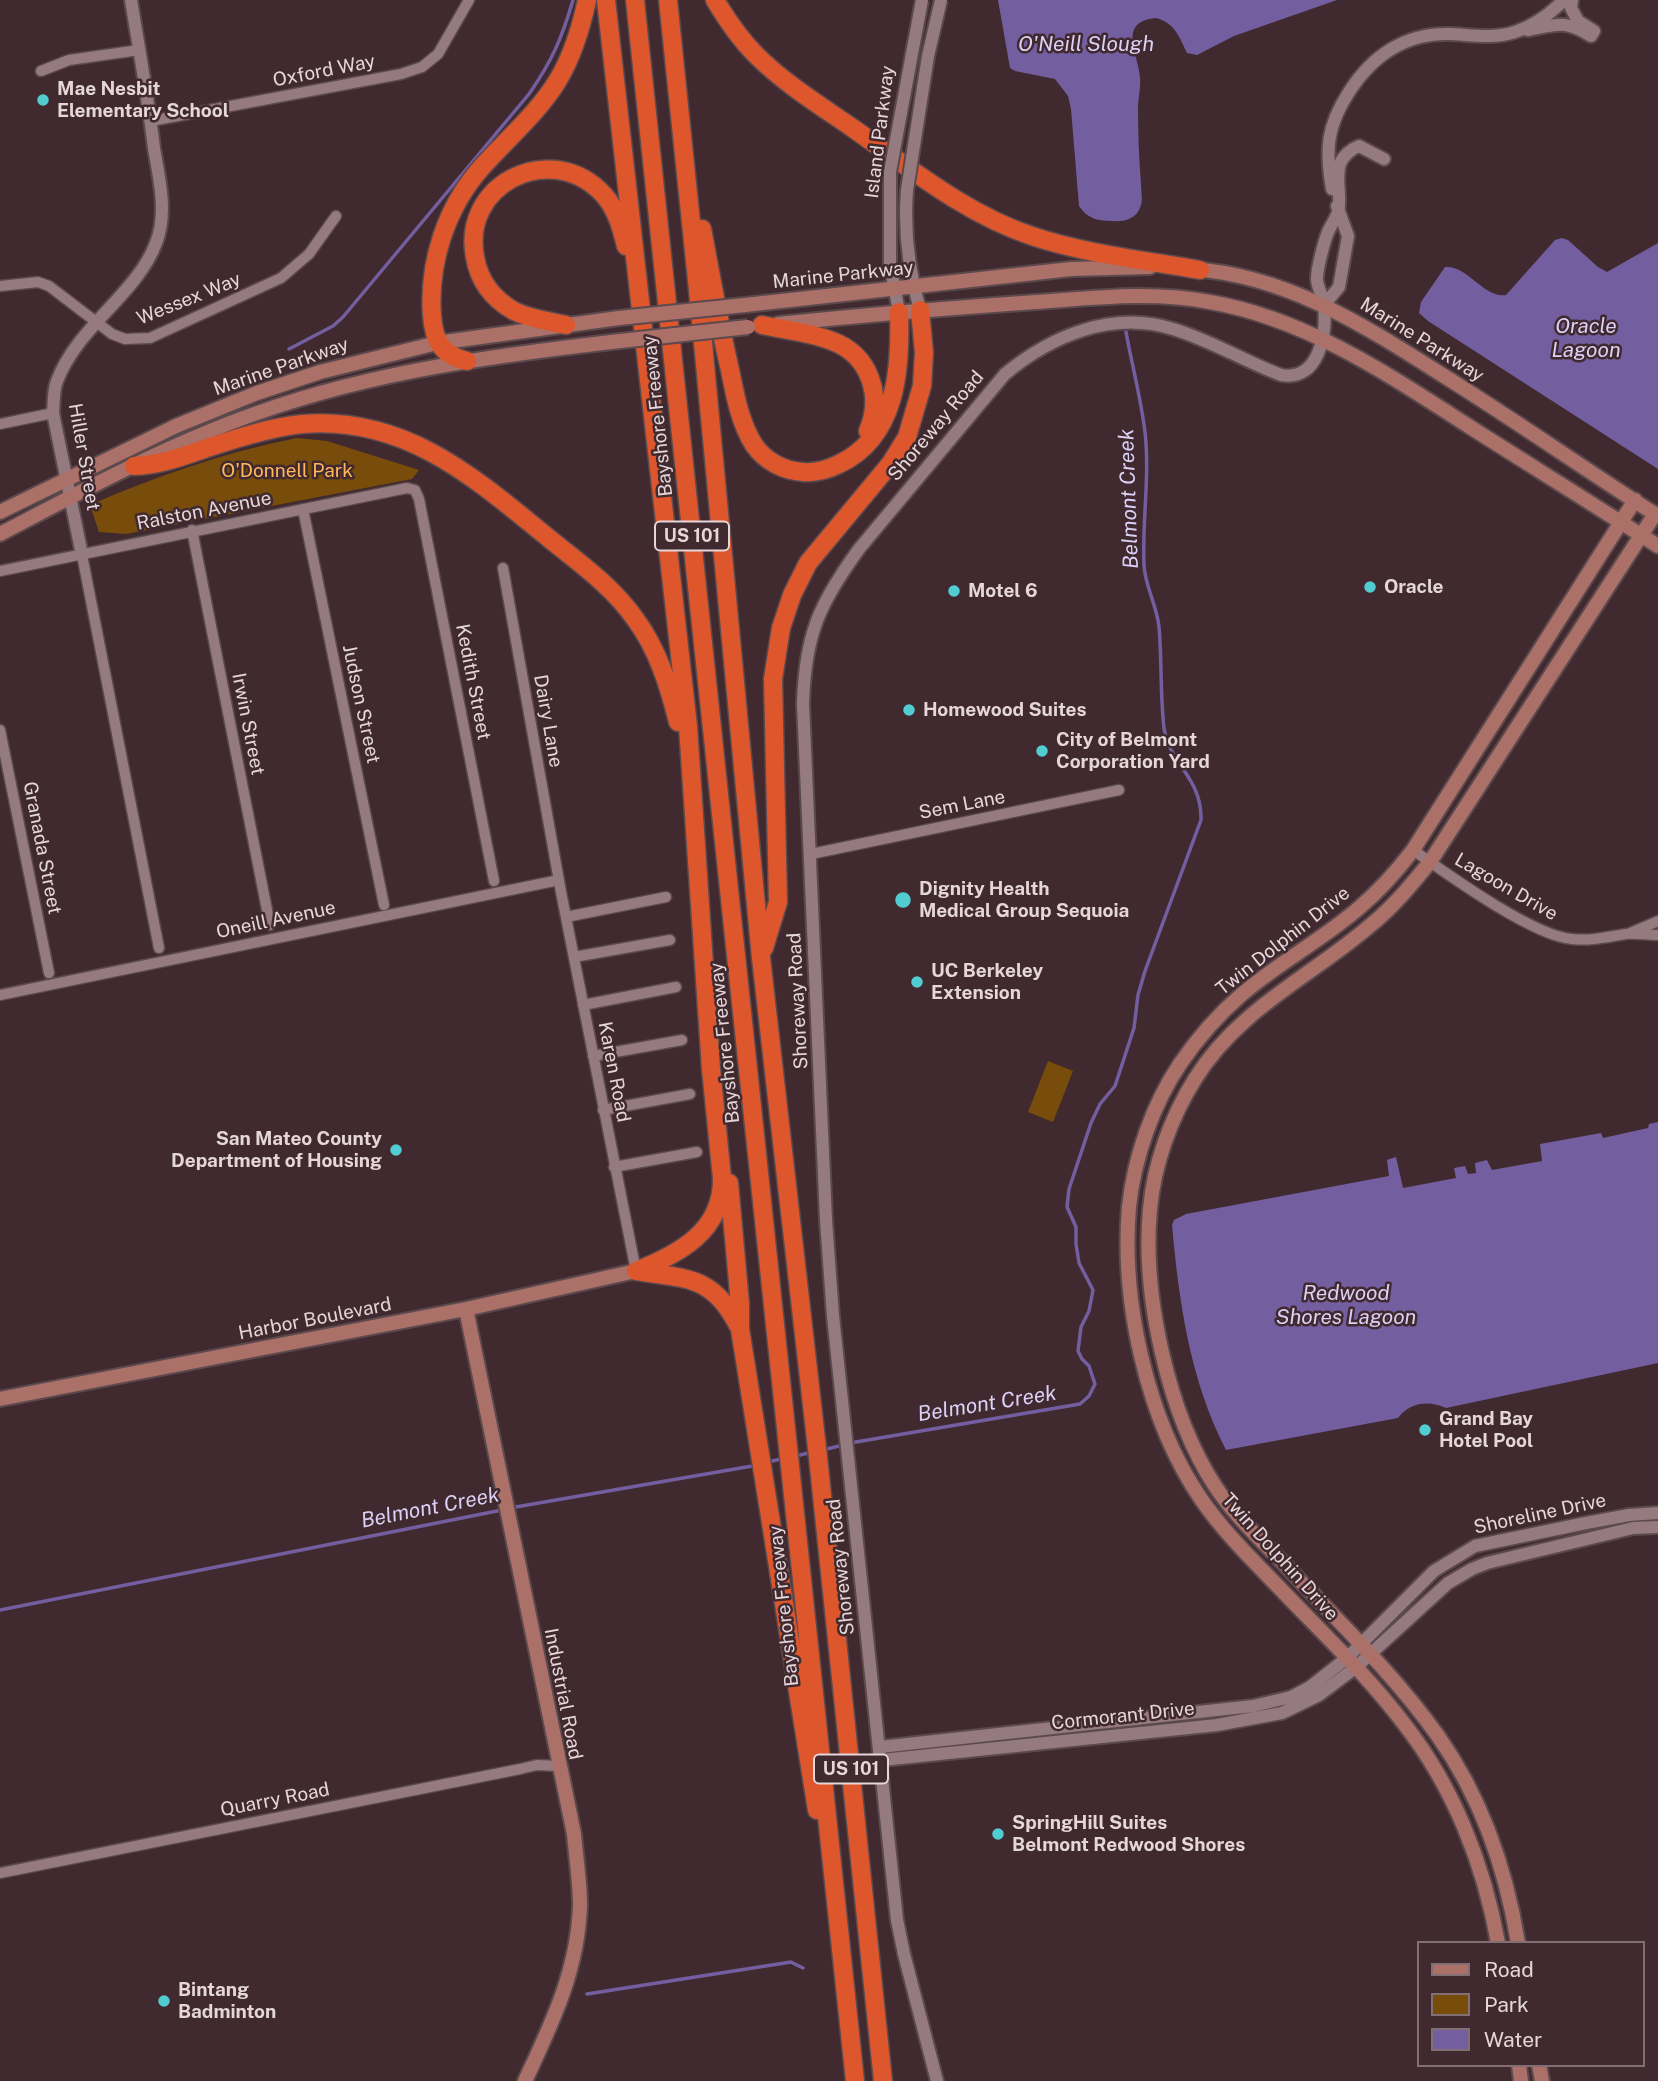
<!DOCTYPE html>
<style>
body{margin:0}
#map{position:relative;width:1658px;height:2081px;overflow:hidden;background:#402a2f;font-family:"Public Sans",sans-serif}
canvas{display:block}
.legend{position:absolute;left:1417px;top:1941px;width:228px;height:126px;box-sizing:border-box;background:#402a2f;border:2px solid #826f73;margin:0;padding:9px 12px;list-style:none;font-size:21px;color:#e5d6d9}
.legend li{display:flex;align-items:center;gap:14px;height:35px}
.legend b{width:35px;border:2px solid #826f73}
</style>
<div id="map">
<canvas width="1658" height="2081"></canvas>
<ul class="legend">
<li><b style="height:9px;background:#ab7067"></b>Road</li>
<li><b style="height:19px;background:#784c0b"></b>Park</li>
<li><b style="height:19px;background:#735ea0"></b>Water</li>
</ul>
</div>
<script>
const ctx = document.querySelector('canvas').getContext('2d');
ctx.lineJoin = 'round';
function fillPath(path, color) {
  ctx.fillStyle = color;
  ctx.fill(path, 'evenodd');
}
function stroke(path, color, width, dash) {
  ctx.strokeStyle = color;
  ctx.lineWidth = width;
  ctx.lineCap = dash ? 'butt' : 'round';
  ctx.setLineDash(dash || []);
  ctx.stroke(path);
}
function write(font, color, halo, rows, align = 'center') {
  ctx.font = font + ' "Public Sans",sans-serif';
  ctx.lineWidth = 5;
  ctx.setLineDash([]);
  ctx.textBaseline = 'middle';
  ctx.strokeStyle = halo;
  ctx.fillStyle = color;
  for (const [text, x, y, turn = 0] of rows) {
    ctx.save();
    ctx.translate(x, y);
    ctx.rotate((+turn || 0) * Math.PI / 180);
    ctx.textAlign = isNaN(turn) ? turn : align;
    if (halo) ctx.strokeText(text, 0, 0);
    ctx.fillText(text, 0, 0);
    ctx.restore();
  }
}
const green = new Path2D(`
 M 297,438 L 327,441 L 419,470 L 412,479 L 126,534 L 99,532 L 90,505 C 157,476 225,452 297,438 Z
 M 1048,1061 L 1073,1071 L 1053,1122 L 1028,1112 Z`);
const water = new Path2D(`
 M 998,0 L 1337,0 L 1234,36 L 1197,55 L 1187,53 C 1180,38 1175,23 1156,18 C 1116,22 1139,55 1140,77 C 1141,88 1138,99 1138,109 C 1138,134 1139,159 1141,184 C 1141,194 1144,201 1139,210 C 1134,220 1122,222 1111,221 C 1097,221 1087,218 1079,206 L 1071,109 L 1068,96 L 1055,79 L 1015,71 L 1010,68 Z
 M 1562,238 L 1568,240 L 1598,267 L 1607,272 L 1658,243 L 1658,469 L 1428,321 L 1419,313 L 1421,302 L 1445,267 C 1468,265 1483,298 1506,295 L 1555,240 Z
 M 1658,1122 L 1658,1363 L 1446,1408 C 1429,1400 1410,1402 1398,1418 L 1226,1450 C 1190,1380 1179,1303 1172,1225 L 1174,1220 L 1186,1214 L 1389,1176 L 1387,1160 L 1396,1157 L 1403,1188 L 1456,1178 L 1454,1168 L 1465,1166 L 1468,1174 L 1476,1173 L 1475,1163 L 1487,1160 L 1492,1170 L 1542,1161 L 1540,1144 L 1601,1133 L 1603,1138 L 1648,1128 L 1649,1124 Z`);
const stream = new Path2D(`
 M 289,349 L 333,326 L 343,317 L 529,94 C 552,61 562,38 573,0
 M 850,1443 L 1080,1404 L 1089,1396 L 1095,1384 L 1089,1366 L 1082,1359 L 1078,1351 L 1081,1327 L 1089,1311 L 1093,1290 L 1079,1263 L 1076,1244 L 1076,1227 L 1067,1207 L 1069,1189 L 1091,1123 L 1100,1104 L 1115,1086 L 1134,1028 L 1138,995 L 1145,971 L 1201,820 C 1202,777 1170,766 1164,728 C 1160,694 1162,660 1159,627 C 1157,606 1145,586 1144,565 C 1142,520 1150,477 1145,432 C 1141,399 1132,365 1126,332
 M 823,1450 L 843,1445
 M 796,1456 L 812,1452
 M 768,1462 L 785,1458
 M 510,1508 L 758,1465
 M 0,1610 L 502,1510
 M 587,1994 L 791,1962 L 803,1968`);
const minor = new Path2D(`
 M 41,71 L 69,60 L 139,50
 M 151,121 L 401,74 L 422,67 L 438,54 L 469,0
 M 0,286 L 38,282 L 49,286 L 112,334 L 125,339 L 150,338 L 281,278 L 309,254 L 336,216
 M 0,424 L 53,413
 M 303,509 L 384,905
 M 192,530 L 270,925
 M 82,555 L 159,948
 M 503,568 L 561,892 L 636,1271
 M 0,571 L 407,488 L 415,490 L 419,499 L 494,881
 M 0,730 L 49,973
 M 1413,850 C 1447,874 1533,936 1572,939 C 1591,941 1607,937 1626,934 C 1636,933 1647,935 1658,935
 M 811,854 L 1119,790
 M 566,917 L 666,897
 M 1630,933 L 1658,921
 M 574,957 L 670,940
 M 0,995 L 559,880
 M 583,1005 L 676,987
 M 593,1056 L 682,1040
 M 603,1110 L 690,1094
 M 614,1167 L 697,1152
 M 0,1873 L 520,1769 L 537,1765 L 558,1766`);
const tertiary = new Path2D(`
 M 1528,30 C 1556,25 1565,19 1591,36 L 1594,31 L 1578,21 L 1571,8 L 1572,0
 M 890,172 L 890,264 L 899,312
 M 1332,189 C 1325,149 1327,126 1349,92 C 1372,56 1406,32 1451,34 C 1472,35 1494,39 1515,32 C 1533,26 1550,14 1564,0
 M 907,190 C 904,229 909,272 920,310
 M 1324,305 L 1339,287 L 1348,236 L 1337,206
 M 82,555 L 53,413 C 54,403 53,391 57,381 C 77,327 137,294 156,243 C 168,213 159,178 154,148 C 148,98 139,49 131,0
 M 880,1747 L 1253,1706 L 1291,1697 L 1310,1687 L 1347,1658 L 1434,1571 L 1475,1546 L 1586,1523 L 1629,1515 L 1658,1513
 M 882,1760 L 1217,1725 L 1282,1713 L 1319,1695 L 1355,1668 L 1448,1583 L 1472,1569 L 1487,1563 L 1633,1528 L 1658,1527
 M 937,2081 L 904,1954 L 897,1920 L 833,1316 L 826,1220 L 803,704 C 805,635 819,604 859,549 L 1005,374 C 1051,336 1112,310 1173,329 C 1210,340 1244,361 1281,375 C 1319,382 1327,334 1324,305 C 1323,296 1317,287 1317,279 C 1317,268 1324,242 1328,232 C 1331,225 1336,219 1338,212 C 1342,197 1335,180 1340,164 C 1343,156 1351,149 1359,146 L 1384,159`);
const secondary = new Path2D(`
 M 1191,269 C 1287,275 1365,326 1444,376 C 1516,421 1586,470 1658,516
 M 745,305 L 1071,269 L 1150,267
 M 778,324 C 864,315 950,308 1036,302 C 1094,298 1152,291 1210,302 C 1307,319 1389,375 1470,427 C 1533,467 1596,506 1658,546
 M 0,512 L 176,426 L 257,393 L 320,372 L 437,343 L 619,318
 M 0,534 C 84,490 170,443 260,412 C 376,371 499,355 620,341
 M 466,1309 L 574,1834 C 576,1857 580,1882 580,1905 C 578,1970 552,2023 525,2081
 M 0,1399 L 466,1309 L 636,1271
 M 1498,1943 C 1484,1865 1454,1788 1405,1725 C 1372,1681 1332,1642 1293,1602 C 1262,1569 1227,1537 1201,1499 C 1147,1420 1121,1301 1129,1207 C 1134,1158 1153,1104 1180,1064 C 1197,1039 1218,1015 1241,995 C 1278,963 1322,940 1359,908 C 1379,891 1397,871 1413,850 L 1635,500
 M 1518,1943 C 1506,1869 1481,1797 1438,1736 C 1394,1674 1337,1620 1285,1565 C 1261,1540 1234,1515 1215,1486 C 1168,1414 1142,1294 1150,1209 C 1154,1164 1171,1117 1195,1079 C 1238,1009 1312,976 1372,924 C 1394,906 1412,884 1430,862 L 1655,514
 M 1519,2065 L 1521,2081
 M 1539,2065 L 1542,2081`);
const motorway = new Path2D(`
 M 606,0 L 688,726 L 711,1069 L 722,1178 C 723,1231 679,1254 636,1271
 M 635,0 L 855,2081
 M 668,0 L 698,290 L 761,958 L 818,1457 L 883,2081
 M 715,0 C 727,20 740,39 756,55 C 785,84 821,106 854,129 C 911,169 966,214 1032,236 C 1086,254 1144,260 1200,270
 M 702,229 C 711,276 719,323 730,370 C 735,395 740,423 754,445 C 765,461 784,471 803,472 C 816,473 827,470 839,464 C 897,437 901,368 899,312
 M 566,325 C 549,321 530,319 514,311 C 493,299 479,281 475,257 C 461,186 546,141 599,190 C 615,204 621,226 626,246
 M 762,325 C 785,330 810,332 832,341 C 870,355 883,396 868,431
 M 467,361 C 441,355 434,340 432,316 C 428,263 446,208 481,168 C 507,139 538,113 558,80 C 573,55 581,28 587,0
 M 134,466 C 161,465 184,456 210,447 C 240,437 272,427 303,424 C 407,416 476,479 551,540 C 581,564 614,588 636,620 C 658,650 669,686 678,722
 M 764,948 L 778,902 L 773,679 L 781,628 L 792,595 L 808,563 L 891,463 L 907,437 L 922,386 L 924,353 L 920,310
 M 729,1183 L 740,1304 L 740,1329 L 817,1810
 M 636,1271 C 687,1279 713,1275 739,1327`);
const tertiaryBridge = new Path2D(`
 M 890,172 L 922,0
 M 907,190 L 928,56 L 941,0`);
const secondaryBridge = new Path2D(`
 M 619,318 L 745,305
 M 620,341 L 748,327`);
const markers = [
 [43,100,7,"#51ccd1"],
 [1370,587,7,"#51ccd1"],
 [954,591,7,"#51ccd1"],
 [909,710,7,"#51ccd1"],
 [1042,751,7,"#51ccd1"],
 [903,900,9,"#51ccd1"],
 [917,982,7,"#51ccd1"],
 [396,1150,7,"#51ccd1"],
 [1425,1430,7,"#51ccd1"],
 [998,1834,7,"#51ccd1"],
 [164,2001,7,"#51ccd1"]
];
const shields = [
 [692,536,74],
 [851,1769,74]
];
const shieldNames = [
 ["US 101",692,536],
 ["US 101",851,1769]
];
const streetNames = [
 ["Oxford Way",324,71,-11],
 ["Island Parkway",880,132,-83],
 ["Marine Parkway",843,275,-6],
 ["Wessex Way",189,299,-22],
 ["Marine Parkway",1422,340,32],
 ["Marine Parkway",281,367,-19],
 ["Bayshore Freeway",658,416,-96],
 ["Shoreway Road",936,426,-50],
 ["Hiller Street",84,457,80],
 ["Ralston Avenue",204,511,-11],
 ["Kedith Street",473,682,79],
 ["Judson Street",361,704,78],
 ["Dairy Lane",548,721,80],
 ["Irwin Street",248,724,79],
 ["Sem Lane",962,805,-11],
 ["Granada Street",42,848,79],
 ["Lagoon Drive",1506,887,30],
 ["Oneill Avenue",276,920,-12],
 ["Twin Dolphin Drive",1283,941,-38],
 ["Shoreway Road",798,1001,-93],
 ["Bayshore Freeway",725,1043,-96],
 ["Karen Road",614,1072,79],
 ["Harbor Boulevard",315,1319,-11],
 ["Shoreline Drive",1540,1514,-12],
 ["Twin Dolphin Drive",1280,1557,48],
 ["Shoreway Road",841,1567,-96],
 ["Bayshore Freeway",784,1606,-96],
 ["Industrial Road",563,1694,79],
 ["Cormorant Drive",1123,1716,-6],
 ["Quarry Road",275,1800,-11]
];
const poiNames = [
 ["Mae Nesbit",57,89],
 ["Elementary School",57,111],
 ["Oracle",1384,587],
 ["Motel 6",968,591],
 ["Homewood Suites",923,710],
 ["City of Belmont",1056,740],
 ["Corporation Yard",1056,762],
 ["Dignity Health",919,889],
 ["Medical Group Sequoia",919,911],
 ["UC Berkeley",931,971],
 ["Extension",931,993],
 ["San Mateo County",382,1139,"right"],
 ["Department of Housing",382,1161,"right"],
 ["Grand Bay",1439,1419],
 ["Hotel Pool",1439,1441],
 ["SpringHill Suites",1012,1823],
 ["Belmont Redwood Shores",1012,1845],
 ["Bintang",178,1990],
 ["Badminton",178,2012]
];
const parkNames = [
 ["O'Donnell Park",287,471]
];
const waterNames = [
 ["O'Neill Slough",1086,45],
 ["Oracle",1586,327],
 ["Lagoon",1586,351],
 ["Belmont Creek",1129,499,-92],
 ["Redwood",1346,1294],
 ["Shores Lagoon",1346,1318],
 ["Belmont Creek",987,1404,-9],
 ["Belmont Creek",430,1508,-11]
];
fillPath(green, '#784c0b');
fillPath(water, '#735ea0');
stroke(stream, '#735ea0', 3.5);
stroke(minor, '#5b494d', 13);
stroke(tertiary, '#5b494d', 16);
stroke(secondary, '#5b494d', 18);
stroke(motorway, '#5b494d', 21);
stroke(minor, '#957b80', 10);
stroke(tertiary, '#957b80', 12);
stroke(secondary, '#ab7067', 14);
stroke(motorway, '#de562c', 18);
stroke(tertiaryBridge, '#5b494d', 16, []);
stroke(secondaryBridge, '#5b494d', 18, []);
stroke(tertiaryBridge, '#957b80', 12);
stroke(secondaryBridge, '#ab7067', 14);
for (const [x, y, r, color] of markers) {
  const dot = new Path2D();
  dot.arc(x, y, r, 0, 2 * Math.PI);
  ctx.fillStyle = color;
  ctx.fill(dot);
  stroke(dot, '#402a2f', 2.5);
}
for (const [x, y, w] of shields) {
  const box = new Path2D();
  box.roundRect(x - w / 2, y - 14.5, w, 29, 5);
  ctx.fillStyle = '#402a2f';
  ctx.fill(box);
  stroke(box, '#e5d6d9', 2);
}
write('bold 18px', '#e5d6d9', null, shieldNames);
write('19px', '#e5d6d9', '#402a2f', streetNames);
write('bold 19px', '#e5d6d9', '#402a2f', poiNames, 'left');
write('19px', '#ffb75e', '#402a2f', parkNames);
write('italic 21px', '#dbd0f6', '#402a2f', waterNames);
</script>
